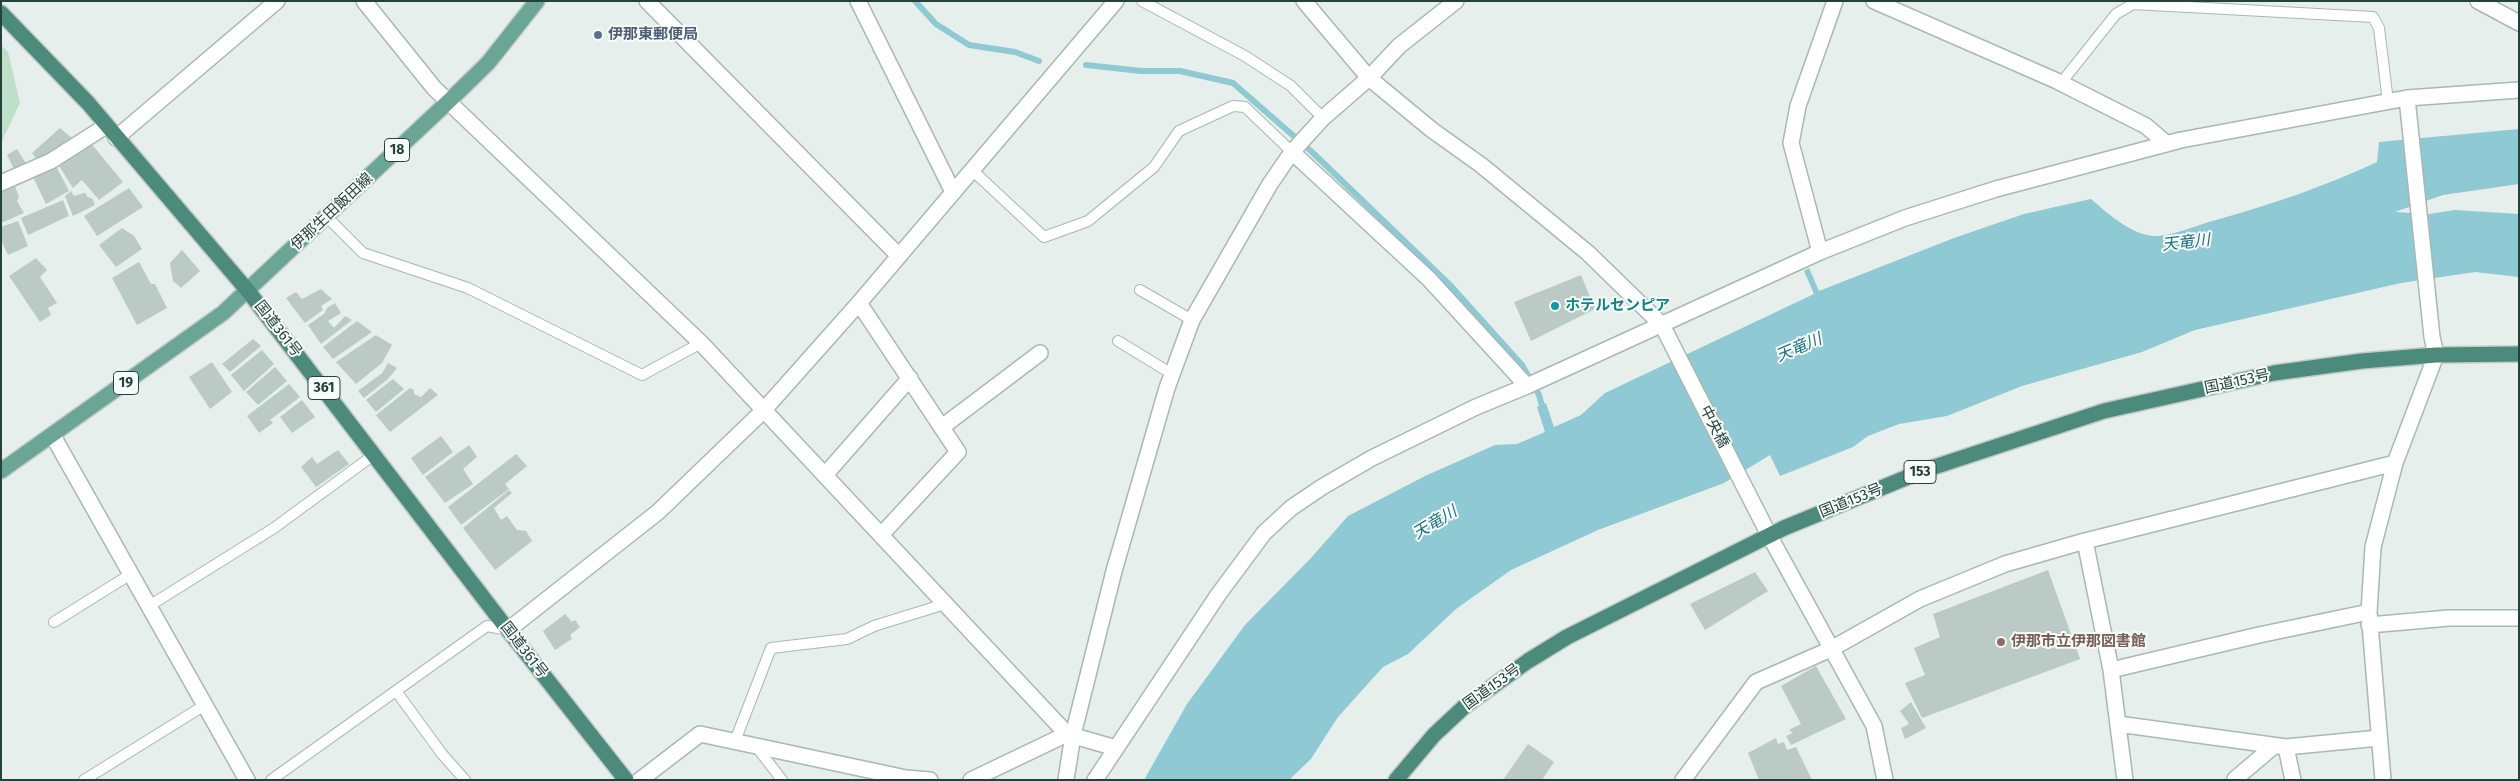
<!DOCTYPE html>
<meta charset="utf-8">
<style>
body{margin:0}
#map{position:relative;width:2520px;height:781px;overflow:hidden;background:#e6efeb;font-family:"Fira Sans",sans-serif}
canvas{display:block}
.frame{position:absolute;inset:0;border:2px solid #24423a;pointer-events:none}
</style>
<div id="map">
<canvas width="2520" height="781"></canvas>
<div class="frame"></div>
</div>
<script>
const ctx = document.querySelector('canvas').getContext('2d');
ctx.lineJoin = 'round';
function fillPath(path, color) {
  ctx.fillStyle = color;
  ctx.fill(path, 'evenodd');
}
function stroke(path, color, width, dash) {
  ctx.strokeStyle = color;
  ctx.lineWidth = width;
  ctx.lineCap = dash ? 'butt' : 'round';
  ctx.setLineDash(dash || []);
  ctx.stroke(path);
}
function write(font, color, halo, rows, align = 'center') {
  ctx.font = font + ' "Fira Sans","Noto Sans JP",sans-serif';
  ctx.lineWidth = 4;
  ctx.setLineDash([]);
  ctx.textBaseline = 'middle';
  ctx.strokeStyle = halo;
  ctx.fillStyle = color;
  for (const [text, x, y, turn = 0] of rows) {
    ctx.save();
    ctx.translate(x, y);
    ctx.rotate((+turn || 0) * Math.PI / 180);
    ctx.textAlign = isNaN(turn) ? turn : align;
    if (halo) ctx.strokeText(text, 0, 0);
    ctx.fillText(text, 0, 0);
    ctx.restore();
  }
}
const green = new Path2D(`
 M 1,45 L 8,52 L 20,103 L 1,143 Z`);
const water = new Path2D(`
 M 2519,129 L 2519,184 L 2443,195 L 2395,212 L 2429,214 L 2455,210 L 2519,214 L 2519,277 L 2475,272 L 2401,283 L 2195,330 L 2142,352 L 2022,386 L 1947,416 L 1899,424 L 1868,436 L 1853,447 L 1780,476 L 1770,455 L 1724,483 L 1598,530 L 1511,570 L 1456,609 L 1408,654 L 1383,667 L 1338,717 L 1311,759 L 1289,780 L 1144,780 L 1187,704 L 1245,625 L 1311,558 L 1348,516 L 1425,476 L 1495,445 L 1517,444 L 1545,432 L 1537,407 L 1546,403 L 1554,427 L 1581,415 L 1605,393 L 1814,294 L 1804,271 L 1809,268 L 1819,291 L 1954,238 L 2024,214 L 2091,199 C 2107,213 2134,237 2157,236 C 2176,235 2197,225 2216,220 C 2272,204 2324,187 2377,162 L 2379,142 Z`);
const stream = new Path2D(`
 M 915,1 L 936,24 L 969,45 L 1015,52 L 1039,61
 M 1086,65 L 1141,71 L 1180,71 L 1233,83 L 1312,152 L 1451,286 L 1522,365 L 1539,395 L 1544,413`);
const building = new Path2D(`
 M 60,128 L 73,139 L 38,161 L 32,153 Z
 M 90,142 L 123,182 L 99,200 L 82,180 L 73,188 L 59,166 Z
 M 17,149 L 27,165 L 15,171 L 7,155 Z
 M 56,166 L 69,191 L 46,204 L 33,177 Z
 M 15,186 L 19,197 L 17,201 L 24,213 L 1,223 L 1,192 Z
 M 129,188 L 143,207 L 97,236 L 84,216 Z
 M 71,191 L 74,196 L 84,193 L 87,194 L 86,196 L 93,199 L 95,205 L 73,216 L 65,196 Z
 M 63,200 L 69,216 L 28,235 L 21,218 Z
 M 18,221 L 28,246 L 8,255 L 1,240 L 1,227 Z
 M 122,228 L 134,236 L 142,249 L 116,267 L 99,245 Z
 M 182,250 L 200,271 L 181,288 L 173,281 L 170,263 Z
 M 36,258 L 47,270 L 40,277 L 57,303 L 48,308 L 51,315 L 40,322 L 9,276 Z
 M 139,262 L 151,284 L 155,284 L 167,308 L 137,325 L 112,278 Z
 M 1581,275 L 1595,309 L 1531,341 L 1514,302 Z
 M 321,289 L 332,299 L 321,306 L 323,310 L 305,323 L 286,298 L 296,292 L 302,299 Z
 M 335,303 L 341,313 L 328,321 L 334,328 L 345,316 L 352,320 L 321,344 L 308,325 L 324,314 L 327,308 Z
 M 357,321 L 372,332 L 333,359 L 323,347 Z
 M 376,335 L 392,345 L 382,363 L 356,384 L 336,362 Z
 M 253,339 L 261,346 L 230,372 L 222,364 Z
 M 262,350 L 274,364 L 244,391 L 231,375 Z
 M 212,362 L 232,392 L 210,409 L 189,377 Z
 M 388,363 L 397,368 L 388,379 L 364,398 L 358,391 L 382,373 Z
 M 275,367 L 287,381 L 258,405 L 246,392 Z
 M 393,379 L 404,389 L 376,412 L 366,400 Z
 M 289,384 L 300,397 L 270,420 L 273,423 L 259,433 L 247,416 Z
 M 410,388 L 414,390 L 414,394 L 421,397 L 430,388 L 438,395 L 390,432 L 376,415 Z
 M 302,400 L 315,417 L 292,433 L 280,417 Z
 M 441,436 L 453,452 L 423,475 L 411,458 Z
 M 469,445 L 477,457 L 463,469 L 473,484 L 445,503 L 425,477 Z
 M 338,450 L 349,464 L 316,487 L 301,467 L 312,457 L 317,464 Z
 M 516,454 L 527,466 L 505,484 L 509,489 L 461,525 L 448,507 Z
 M 509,490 L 512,493 L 494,508 L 501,520 L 507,516 L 517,530 L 526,531 L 532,541 L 495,570 L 463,528 Z
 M 2048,570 L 2080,659 L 1922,718 L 1905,683 L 1925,675 L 1914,648 L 1940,637 L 1933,614 Z
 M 1755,572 L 1768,591 L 1705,630 L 1690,604 Z
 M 565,614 L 572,622 L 575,620 L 580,627 L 570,635 L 572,639 L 555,650 L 543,631 Z
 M 1816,666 L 1846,719 L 1791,745 L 1786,736 L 1793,733 L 1789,730 L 1801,724 L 1781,686 Z
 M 1911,702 L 1926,728 L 1905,739 L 1901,728 L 1909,724 L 1900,711 Z
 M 1776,738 L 1778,744 L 1784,742 L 1787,750 L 1796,747 L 1812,780 L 1759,780 L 1748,753 Z
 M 1528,744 L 1554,762 L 1542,780 L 1503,780 Z`);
const service = new Path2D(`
 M 1142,1 L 1245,56 L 1291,86 L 1323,118
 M 2061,83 L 2116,14 L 2133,4 L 2373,17 L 2379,28 L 2388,102
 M 972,170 L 1044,237 L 1088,221 L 1154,167 L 1179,131 L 1233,106 L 1245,107 L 1292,152
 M 327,217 L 363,253 L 468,288 L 642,375 L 701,343
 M 1140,290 L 1192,320
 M 1118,341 L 1172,374
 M 149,606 L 274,528 L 375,454
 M 54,622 L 131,574
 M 396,691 L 442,754 L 465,780
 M 735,741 L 771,648 L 847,639 L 874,626 L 945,604
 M 755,745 L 782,780
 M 84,780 L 205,705
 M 271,780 L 487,626 L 508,630`);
const minor = new Path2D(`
 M 364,1 L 434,88 L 701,343 L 1067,734 L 1116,748
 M 647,1 L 899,256
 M 858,1 L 953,192
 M 1874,1 L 2057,81 L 2146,126 L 2167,144
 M 2478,1 L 2519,23
 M 116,138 L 277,1
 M 1292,152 L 1429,279 L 1527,386
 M 1,183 L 51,161 L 106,126
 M 1820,252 L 1791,143 L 1798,106 L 1835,1
 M 859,303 L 958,452 L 881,535
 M 942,427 L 1040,353
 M 53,436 L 247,780
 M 825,475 L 910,378
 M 2085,541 L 2111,670 L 2125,780
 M 2369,625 L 2449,618 L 2519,618
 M 2111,670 L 2259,635 L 2369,612
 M 2118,724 L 2286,747 L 2293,780
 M 2286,747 L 2379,738
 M 2235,779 L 2274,746
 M 640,780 L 700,734 L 906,778 L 930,780
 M 971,780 L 1067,734
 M 1066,780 L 1073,735 L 1114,571 L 1167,388 L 1192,320 L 1270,184 L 1292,152 L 1323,118 L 1369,78 L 1399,46 L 1456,1
 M 1095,780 L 1218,595 L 1264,533 L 1291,508 L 1322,487 L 1372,458 L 1476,407 L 1527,386 L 1820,252 L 1905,218 L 1996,189 L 2181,140 L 2407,98 L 2519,90
 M 1683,780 L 1756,682 L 1831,649 L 1920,599 L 2005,564 L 2085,541 L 2395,463
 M 2383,780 L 2369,612 L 2373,547 L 2395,463 L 2436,355 L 2432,337 L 2407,98`);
const tertiary = new Path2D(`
 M 1304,1 L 1369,78 L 1432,130 L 1481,165 L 1588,253 L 1662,325 L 1769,535 L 1874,726 L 1885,780
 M 508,630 L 658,512 L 763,411 L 859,303 L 1116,1`);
const primary = new Path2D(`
 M 1,471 L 223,313 L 449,101 L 488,63 L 537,1`);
const trunk = new Path2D(`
 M 1,13 L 88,103 L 248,291 L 508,630 L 626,780
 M 1396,780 L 1434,735 L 1465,706 L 1528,661 L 1567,637 L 1784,528 L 1925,470 L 2104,411 L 2274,373 L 2362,361 L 2436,355 L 2519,354`);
const markers = [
 [598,35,5,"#5c6f8a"],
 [1555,306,5,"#0f9aa8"],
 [2001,642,5,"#8d6e63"]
];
const shields = [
 [397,150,25],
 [126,383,25],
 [324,388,32],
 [1920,472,32]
];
const shieldNames = [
 ["18",397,150],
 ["19",126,383],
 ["361",324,388],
 ["153",1920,472]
];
const serviceNames = [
 ["伊那東郵便局",608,35]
];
const streetNames = [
 ["伊那生田飯田線",332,212,-43],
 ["国道361号",278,329,52],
 ["国道153号",2237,382,-12],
 ["中央橋",1714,427,63],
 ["国道153号",1851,501,-22],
 ["国道361号",524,650,52],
 ["国道153号",1492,687,-36]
];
const cultureNames = [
 ["ホテルセンピア",1565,306]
];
const educationNames = [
 ["伊那市立伊那図書館",2011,642]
];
const waterNames = [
 ["天竜川",2186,243,-6],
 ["天竜川",1799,348,-23],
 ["天竜川",1435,523,-31]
];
fillPath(green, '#bfe0c8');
fillPath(water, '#8ec9d4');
stroke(stream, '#8ec9d4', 6);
fillPath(building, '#bbcac4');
stroke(service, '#a8b8b2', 12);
stroke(minor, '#a8b8b2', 18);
stroke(tertiary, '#a8b8b2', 18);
stroke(primary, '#c2cac8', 18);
stroke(trunk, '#c2cac8', 18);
stroke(service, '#fff', 10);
stroke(minor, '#fff', 15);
stroke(tertiary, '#fff', 15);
stroke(primary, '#6aa596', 15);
stroke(trunk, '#4c8a7c', 15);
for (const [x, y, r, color] of markers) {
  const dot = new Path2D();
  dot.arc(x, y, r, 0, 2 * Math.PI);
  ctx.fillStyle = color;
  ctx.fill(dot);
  stroke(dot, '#f7fbf9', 2);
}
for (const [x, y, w] of shields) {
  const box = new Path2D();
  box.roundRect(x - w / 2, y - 11.5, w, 23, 4);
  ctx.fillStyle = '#f7fbf9';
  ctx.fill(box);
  stroke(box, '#24423a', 1);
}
write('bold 14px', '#24423a', null, shieldNames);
write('bold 15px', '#4e5e75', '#f7fbf9', serviceNames, 'left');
write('15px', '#24423a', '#f7fbf9', streetNames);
write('bold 15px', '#0d838f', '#f7fbf9', cultureNames, 'left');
write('bold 15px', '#785e54', '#f7fbf9', educationNames, 'left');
write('italic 16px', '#1c6f80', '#f7fbf9', waterNames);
</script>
